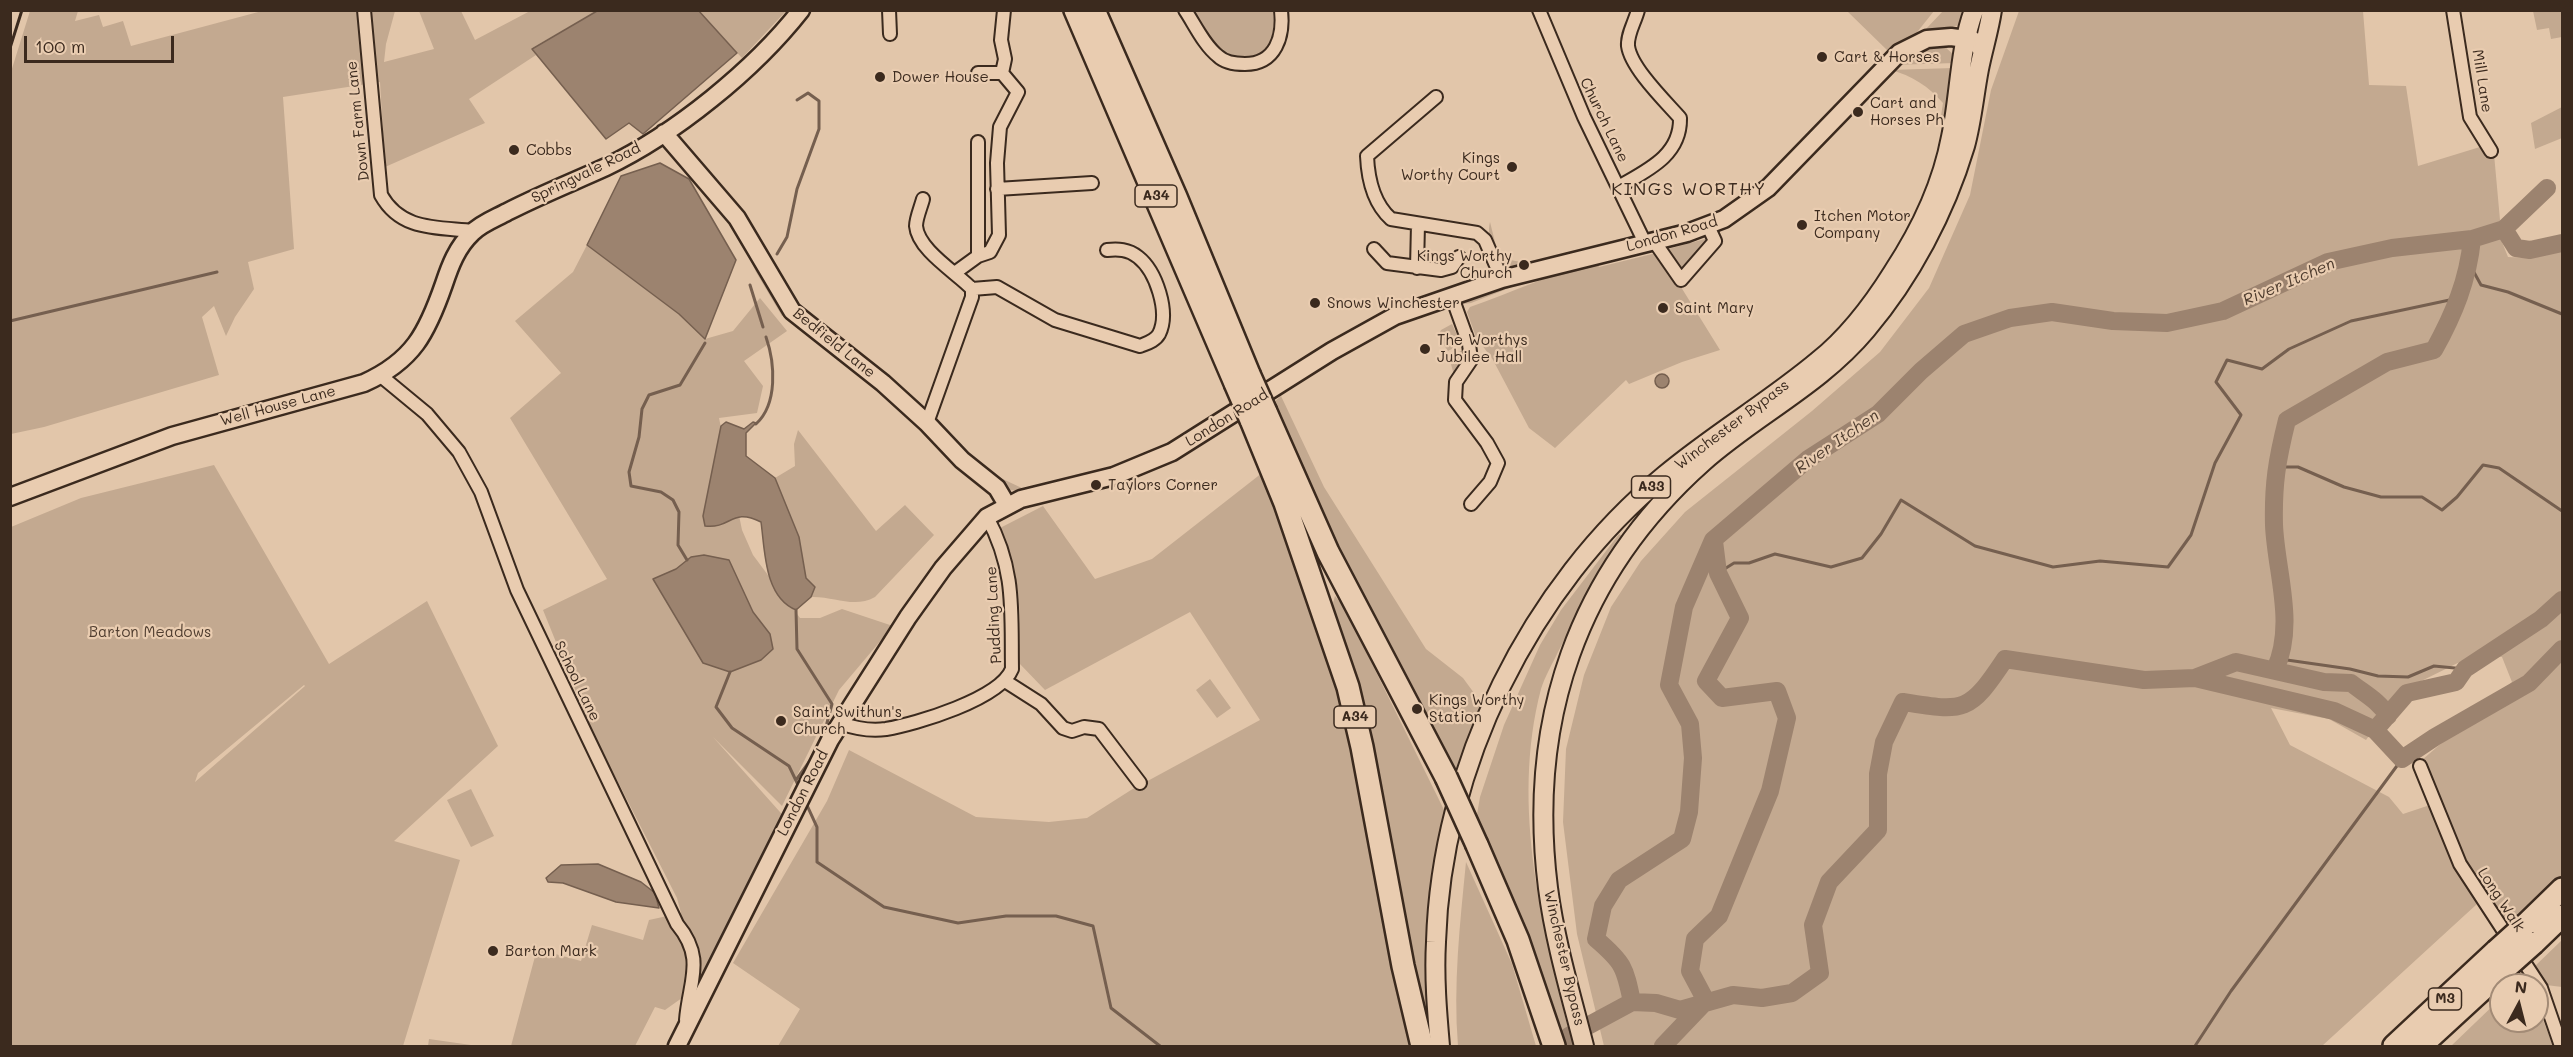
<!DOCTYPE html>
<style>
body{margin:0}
#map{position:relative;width:2573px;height:1057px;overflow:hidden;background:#e2c6aa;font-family:Mali,sans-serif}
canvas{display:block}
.frame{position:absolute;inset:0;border:12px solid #3b2a1e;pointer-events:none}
.north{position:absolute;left:2489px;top:973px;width:60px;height:60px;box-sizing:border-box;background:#e9ccb0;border:2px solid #a38b76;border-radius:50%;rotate:7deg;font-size:16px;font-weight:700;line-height:24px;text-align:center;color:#3b2a1e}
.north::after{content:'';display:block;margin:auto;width:21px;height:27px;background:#3b2a1e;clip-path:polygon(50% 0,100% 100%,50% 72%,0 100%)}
.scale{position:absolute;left:24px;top:36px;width:150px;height:27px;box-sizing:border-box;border:3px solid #3b2a1e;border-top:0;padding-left:8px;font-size:18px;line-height:21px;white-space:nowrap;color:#3b2a1e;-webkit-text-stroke:4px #e9ccb0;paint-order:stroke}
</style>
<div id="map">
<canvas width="2573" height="1057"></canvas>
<div class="frame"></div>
<div class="north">N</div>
<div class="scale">100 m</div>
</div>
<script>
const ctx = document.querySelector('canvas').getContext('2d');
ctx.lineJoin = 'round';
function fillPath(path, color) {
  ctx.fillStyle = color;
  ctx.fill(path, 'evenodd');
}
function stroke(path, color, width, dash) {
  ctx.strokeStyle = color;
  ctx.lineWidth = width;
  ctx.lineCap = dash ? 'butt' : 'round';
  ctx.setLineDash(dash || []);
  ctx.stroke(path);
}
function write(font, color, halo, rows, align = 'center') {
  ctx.font = font + ' Mali,sans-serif';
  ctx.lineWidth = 4.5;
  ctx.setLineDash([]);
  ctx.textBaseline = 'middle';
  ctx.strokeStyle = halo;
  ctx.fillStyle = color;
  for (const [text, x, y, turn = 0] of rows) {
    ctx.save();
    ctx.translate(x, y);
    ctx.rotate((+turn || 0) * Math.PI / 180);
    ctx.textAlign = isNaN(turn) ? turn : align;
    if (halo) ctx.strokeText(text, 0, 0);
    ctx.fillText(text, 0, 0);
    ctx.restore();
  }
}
const green = new Path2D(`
 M 30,11 L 78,11 L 75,21 L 99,15 L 103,27 L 123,21 L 131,46 L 262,11 L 395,11 L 386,44 L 384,62 L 434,49 L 419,11 L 461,11 L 475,40 L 530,11 L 597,11 L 532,48 L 536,55 L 469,99 L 485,123 L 385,167 L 380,82 L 283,97 L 294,249 L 248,262 L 254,289 L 235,317 L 226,336 L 214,306 L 202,317 L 219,375 L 44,427 L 11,434 L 10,75 Z
 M 698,11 L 786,11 L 742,58 Z
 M 1194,11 L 1276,11 C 1277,14 1280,21 1279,25 C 1277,49 1248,66 1226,56 C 1209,48 1203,24 1194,11 Z
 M 1847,11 L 1934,11 L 1914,36 L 1888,51 Z
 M 1943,11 L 1971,11 L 1962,25 L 1925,30 Z
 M 2019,11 L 2363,11 L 2369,85 L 2406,86 L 2418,166 L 2493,143 L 2502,242 L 2508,257 L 2531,258 L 2562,250 L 2562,878 L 2509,929 L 2463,854 L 2422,760 L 2512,682 L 2502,657 L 2478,653 L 2401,691 L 2366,740 L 2329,719 L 2271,708 L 2290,745 L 2389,797 L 2403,814 L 2430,805 L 2449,856 L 2477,904 L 2322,1046 L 1604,1046 L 1577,934 L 1563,822 L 1566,749 L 1584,675 L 1611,607 L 1641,561 L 1685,512 L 1812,411 L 1880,352 L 1929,288 L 1970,195 L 1991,90 Z
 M 2533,11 L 2562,11 L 2562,37 L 2551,39 L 2549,28 L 2537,30 Z
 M 1944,46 L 1955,56 L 1955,63 L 1892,65 L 1928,47 Z
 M 1953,68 L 1945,119 L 1941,116 L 1943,103 C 1929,87 1912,75 1890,70 Z
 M 2562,107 L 2562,138 L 2535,149 L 2531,123 Z
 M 1490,222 L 1499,258 L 1521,262 L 1522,265 L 1512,269 C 1494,263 1486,238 1490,222 Z
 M 1712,237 L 1682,274 L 1665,250 Z
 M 741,238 L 787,311 L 782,316 L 756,272 Z
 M 587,245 L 679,314 L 705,339 L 733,331 L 760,298 L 787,331 L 744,361 L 763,386 L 757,413 L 719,418 L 742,530 L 753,555 L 800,618 L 820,618 L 842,609 L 893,626 L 839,690 L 782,806 L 713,737 L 788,821 L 710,978 L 665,1010 L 655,1007 L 635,1046 L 511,1046 L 537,949 L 581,961 L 592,925 L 643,940 L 649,920 L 681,913 L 677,898 L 592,731 L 543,610 L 607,579 L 510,418 L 561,373 L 515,321 L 573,272 Z
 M 1656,253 L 1681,287 L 1720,350 L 1682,362 L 1629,384 L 1626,380 L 1555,448 L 1529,428 L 1493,360 L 1476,337 L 1467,312 L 1470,307 C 1513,292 1553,273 1597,261 L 1599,267 Z
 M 1535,278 L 1471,303 L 1463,304 L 1471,295 Z
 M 1452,324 L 1461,344 L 1448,351 L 1438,336 L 1441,330 Z
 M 1463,350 L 1463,359 L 1454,375 L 1449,357 Z
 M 1281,396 L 1324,487 L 1426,649 L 1463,678 L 1488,712 L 1460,786 L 1326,535 L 1273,403 Z
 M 798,430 L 876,531 L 905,505 L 934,535 L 875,597 C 854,609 834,596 811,597 L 815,587 L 806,578 L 799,537 L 775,478 L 795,466 L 794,444 Z
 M 214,465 L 329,664 L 427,601 L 498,746 L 394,841 L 460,860 L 403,1046 L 11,1046 L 11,527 L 81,498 ZM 304,685 L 305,686 L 195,782 L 198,773 Z
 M 990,473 L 1026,490 C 1005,492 1003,489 990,473 Z
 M 1262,473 L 1330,646 L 1413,1046 L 778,1046 L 800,1009 L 733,963 L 827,801 L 849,750 L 976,817 L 1049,822 L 1087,818 L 1131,790 L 1260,720 L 1190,612 L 1045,690 L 1019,663 C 1022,617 1020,570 1000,528 L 1043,506 L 1095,579 L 1152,559 Z
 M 1619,534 L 1624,537 C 1600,575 1578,612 1558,652 C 1553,663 1545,676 1541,689 C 1510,807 1543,932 1573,1046 L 1565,1046 L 1559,1023 L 1514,906 L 1476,820 L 1480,797 L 1504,725 L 1540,645 L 1561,610 Z
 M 1335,596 L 1344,607 L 1449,820 L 1431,1011 L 1423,1013 L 1371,735 L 1333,603 Z
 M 1210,679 L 1231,708 L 1217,718 L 1196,690 Z
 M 471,789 L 494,836 L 471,847 L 447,800 Z
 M 1466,862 L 1512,964 L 1536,1046 L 1458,1046 C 1453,985 1460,923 1466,862 Z
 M 2562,940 L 2562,987 L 2546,985 L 2535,966 Z
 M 2501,998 L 2501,1021 L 2537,1021 L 2537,1004 L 2553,1046 L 2451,1046 Z
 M 429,1039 L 478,1046 L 428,1046 Z`);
const water = new Path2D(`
 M 698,10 L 737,53 L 643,134 L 629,123 L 606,139 L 532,49 L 597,11 Z
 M 660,163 L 689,179 L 736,260 L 705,339 L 679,314 L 587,245 L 621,176 Z
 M1655 381a7 7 0 1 1 14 0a7 7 0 1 1-14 0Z
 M 726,422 L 744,429 L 753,422 L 756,423 L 746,433 L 746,456 L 775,478 L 799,537 L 806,578 L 815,587 L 811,597 L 796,610 C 764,597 765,550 761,522 C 731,507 732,529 705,526 L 703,516 L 721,426 Z
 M 704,555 L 729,560 L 753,612 L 770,634 L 773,649 L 761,660 L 730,672 L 703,663 L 653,579 L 676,569 L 691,557 Z
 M 598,864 L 641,882 L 655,893 L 659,908 L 616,902 L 563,883 L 548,882 L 546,878 L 561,865 Z`);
const stream = new Path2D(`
 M 777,254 L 787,237 L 797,189 L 819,129 L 819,101 L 808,93 L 797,100
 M 2470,265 L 2481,285 L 2508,292 L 2562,314
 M 750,285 L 763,327
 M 10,321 L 217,272
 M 756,424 C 778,404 775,363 766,337
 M 2275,467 L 2298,467 L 2344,487 L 2381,497 L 2422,497 L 2442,510 L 2457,497 L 2483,465 L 2499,468 L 2562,511
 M 687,560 L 678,545 L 679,512 L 673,500 L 661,492 L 631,486 L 629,472 L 639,437 L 642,409 L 649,395 L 680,385 L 705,343
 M 1718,573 L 1734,563 L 1749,563 L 1775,554 L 1831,567 L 1862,558 L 1881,534 L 1901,500 L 1975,546 L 2053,567 L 2100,561 L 2168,567 L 2191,535 L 2215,463 L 2241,415 L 2216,382 L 2227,360 L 2262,369 L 2289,349 L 2351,321 L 2459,298
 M 796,610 L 797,649 L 832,704 L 823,738
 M 2280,659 L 2350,669 L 2378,676 L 2408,677 L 2434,666 L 2465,669
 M 730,672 L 716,707 L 732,728 L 789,766 L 800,789
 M 796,780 L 815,754
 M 806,803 L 817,827 L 817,862 L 884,907 L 958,923 L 1006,916 L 1056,916 L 1093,926 L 1111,1008 L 1160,1046
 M 2195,1046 L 2231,991 L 2402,759`);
const river = new Path2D(`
 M 2504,229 L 2547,188
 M 2275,670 C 2296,624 2276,572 2274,525 C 2273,484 2277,460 2287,420 L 2387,362 L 2434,350 C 2454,314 2468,280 2472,239
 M 2195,678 L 2236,662 L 2324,682 L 2351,683 C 2365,694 2379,701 2388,716
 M 2375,730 L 2407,693 L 2456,682 L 2465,669 L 2541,619 L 2562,600
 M 1706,1001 L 1690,971 L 1695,939 L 1719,916 L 1770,791 L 1787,718 L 1777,691 L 1722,698 L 1706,681 L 1740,618 L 1718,573 L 1714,541
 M 1632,1002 L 1656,1003 L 1680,1010 L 1733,995 L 1762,998 L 1792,993 L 1820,973 L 1813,925 L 1829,882 L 1878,830 L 1878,774 L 1884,742 L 1903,702 C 1965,712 1969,713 2005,659 L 2144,680 L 2195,678 L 2334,711 L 2375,730 L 2402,759 L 2435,737 L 2529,683 L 2562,649
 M 1557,1046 L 1569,1036 L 1632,1002 C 1625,967 1623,962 1596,939 L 1603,906 L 1619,880 L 1682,839 L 1689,812 L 1693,758 L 1690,724 L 1669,685 L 1684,607 L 1713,540 L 1808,459 L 1878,414 L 1921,371 L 1964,334 L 2010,318 L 2052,312 L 2113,321 L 2167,323 L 2223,311 L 2328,262 L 2392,248 L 2472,239 L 2504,229 L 2516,248 L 2530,250 L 2562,243
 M 1663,1046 L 1705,1002`);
const street = new Path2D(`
 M 364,10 L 381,195 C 401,231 437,227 473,231
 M 889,10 L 890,34
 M 1185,10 C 1195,25 1204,45 1218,56 C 1225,63 1235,64 1245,64 C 1276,64 1284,36 1281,10
 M 1539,10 L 1584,117 L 1645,243
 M 2453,10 L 2470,117 L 2491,151
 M 978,73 L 1002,73 L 1005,59 L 1001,40 L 1004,10
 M 1436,97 L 1367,156 C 1368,179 1373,203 1391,219 L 1477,233 L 1485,240 L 1502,279
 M 1620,186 C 1648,170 1681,155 1680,118 C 1665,101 1631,68 1628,46 C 1627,34 1635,22 1638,10
 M 997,189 L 1092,183
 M 923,199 C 921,207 916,218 916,226 C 918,250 957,273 972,289 L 997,287 L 1055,320 L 1140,346 C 1147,343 1155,341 1159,334 C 1170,312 1156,271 1138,257 C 1128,249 1118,249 1107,250
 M 1654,241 L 1681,280 L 1715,241 L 1708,226
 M 1374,249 L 1387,263 L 1441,270 L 1452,267 L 1459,257
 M 978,256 L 978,142
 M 1417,268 L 1418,224
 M 956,272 L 978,256 L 990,252 L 999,235 L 997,163 L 1000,127 L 1018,92 L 1002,73
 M 1452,297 L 1469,344 L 1471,360 L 1456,382 L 1455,400 L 1487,443 L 1498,463 L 1490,482 L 1471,504
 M 381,376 L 427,414 L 459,452 L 481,492 L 517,590 L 677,924 C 706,959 689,981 686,1020
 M 927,423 L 972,297 L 972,289
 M 1005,681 L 1041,704 L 1063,728 L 1072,731 L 1084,727 L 1099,729 L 1140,783
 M 840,723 C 854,728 872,731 886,729 C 916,724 1000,699 1012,669 C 1011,612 1016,570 987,517
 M 2420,766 L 2460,864 L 2541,988 L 2561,1046`);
const secondary = new Path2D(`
 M 664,133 L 737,218 L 792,311 L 883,383 L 927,423 L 962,460 L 997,488 L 1007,505
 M 10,497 L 172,436 L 364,383 C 413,361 427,333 444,284 C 450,266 457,247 472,233 C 480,224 496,218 507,212 C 540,195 573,182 606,167 C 675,134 754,70 801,10
 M 677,1046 L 830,740 L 908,617 L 943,568 L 987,517 L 1021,499 L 1114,476 L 1172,452 L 1332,351 L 1395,316 L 1502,279 L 1687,233 L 1724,219 L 1768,188 L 1899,53 L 1927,39 L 1951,37 L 1973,40 L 1983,51`);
const primary = new Path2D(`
 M 1440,1046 C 1437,1012 1434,977 1436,942 C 1441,767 1530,586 1665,475 C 1714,434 1769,402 1818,361 C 1848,337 1873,304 1893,272 C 1920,231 1942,185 1951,137 C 1960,96 1959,50 1974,10
 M 1584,1046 C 1571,995 1555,942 1548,888 C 1527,721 1577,574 1703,462 C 1756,415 1820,385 1866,330 C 1911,277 1945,212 1965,146 C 1972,121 1974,95 1979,69 C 1983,49 1989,30 1992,10`);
const highway = new Path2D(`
 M 1075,10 L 1235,383
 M 1094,10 L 1176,197 L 1249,374
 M 1266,412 L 1328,552 L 1446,777
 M 1251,420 L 1285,503 L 1348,687 L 1362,747 L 1403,966 L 1422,1046
 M 1477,845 L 1518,940 L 1554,1046
 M 2526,924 L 2562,889
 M 2534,943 L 2562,916
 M 2394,1046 L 2496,951
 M 2421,1046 L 2507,967`);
const rail = new Path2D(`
 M 10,48 L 22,10`);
const highwayBridge = new Path2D(`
 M 1249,374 L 1266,412
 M 1235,383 L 1251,420
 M 1446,777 L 1477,845
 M 2496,951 L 2526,924
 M 2507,967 L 2534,943`);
const markers = [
 [1822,57,6,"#3b2a1e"],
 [880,77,6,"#3b2a1e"],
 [1858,112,6,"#3b2a1e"],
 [514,150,6,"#3b2a1e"],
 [1512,167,6,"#3b2a1e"],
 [1802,225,6,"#3b2a1e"],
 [1524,265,6,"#3b2a1e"],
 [1315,303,6,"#3b2a1e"],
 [1663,308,6,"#3b2a1e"],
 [1425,349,6,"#3b2a1e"],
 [1096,485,6,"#3b2a1e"],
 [1417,709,6,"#3b2a1e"],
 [781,721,6,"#3b2a1e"],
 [493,951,6,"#3b2a1e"]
];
const shields = [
 [1156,196,42],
 [1651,487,39],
 [1355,717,42],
 [2445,999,33]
];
const shieldNames = [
 ["A34",1156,196],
 ["A33",1651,487],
 ["A34",1355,717],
 ["M3",2445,999]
];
const poiNames = [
 ["Cart & Horses",1834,57],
 ["Dower House",892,77],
 ["Cart and",1870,103],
 ["Horses Ph",1870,120],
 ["Cobbs",526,150],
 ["Kings",1500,158,"right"],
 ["Worthy Court",1500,175,"right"],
 ["Itchen Motor",1814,216],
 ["Company",1814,233],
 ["Kings Worthy",1512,256,"right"],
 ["Church",1512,273,"right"],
 ["Snows Winchester",1327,303],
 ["Saint Mary",1675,308],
 ["The Worthys",1437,340],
 ["Jubilee Hall",1437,357],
 ["Taylors Corner",1108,485],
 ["Kings Worthy",1429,700],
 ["Station",1429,717],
 ["Saint Swithun's",793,712],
 ["Church",793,729],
 ["Barton Mark",505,951]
];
const streetNames = [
 ["Mill Lane",2482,81,81],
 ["Church Lane",1604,120,64],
 ["Down Farm Lane",358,121,-96],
 ["Springvale Road",586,173,-26],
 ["London Road",1672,234,-16],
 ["Bedfield Lane",834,343,39],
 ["Well House Lane",278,406,-15],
 ["London Road",1227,418,-32],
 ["Winchester Bypass",1732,425,-37],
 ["Pudding Lane",994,615,-93],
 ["School Lane",577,681,64],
 ["London Road",803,793,-63],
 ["Long Walk",2501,900,57],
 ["Winchester Bypass",1564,958,77]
];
const parkNames = [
 ["Barton Meadows",150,632]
];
const waterNames = [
 ["River Itchen",2289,282,-23],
 ["River Itchen",1837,442,-35]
];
const quarterNames = [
 ["KINGS WORTHY",1689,189]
];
fillPath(green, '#c3a990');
fillPath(water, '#9c836f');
stroke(water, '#755f4f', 1.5);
stroke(stream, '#755f4f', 3);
stroke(river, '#9c836f', 18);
stroke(street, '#3b2a1e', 16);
stroke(secondary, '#3b2a1e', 21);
stroke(primary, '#3b2a1e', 22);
stroke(highway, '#3b2a1e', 26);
stroke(street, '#e9ccb0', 12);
stroke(secondary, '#e9ccb0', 16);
stroke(primary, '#e9ccb0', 18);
stroke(highway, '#e9ccb0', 21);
stroke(rail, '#3b2a1e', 3);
stroke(highwayBridge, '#3b2a1e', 26, []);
stroke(highwayBridge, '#e9ccb0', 21);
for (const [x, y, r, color] of markers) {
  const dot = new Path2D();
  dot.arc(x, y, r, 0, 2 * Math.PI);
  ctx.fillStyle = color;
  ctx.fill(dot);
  stroke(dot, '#e9ccb0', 2);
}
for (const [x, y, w] of shields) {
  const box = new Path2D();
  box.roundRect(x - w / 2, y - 11, w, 22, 4.5);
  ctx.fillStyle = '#e9ccb0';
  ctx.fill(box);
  stroke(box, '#3b2a1e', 1.5);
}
write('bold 14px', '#3b2a1e', null, shieldNames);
write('15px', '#3b2a1e', '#e9ccb0', poiNames, 'left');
write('15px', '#3b2a1e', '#e9ccb0', streetNames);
write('15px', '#4f3d2f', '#e9ccb0', parkNames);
write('italic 16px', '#4e3c2e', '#e9ccb0', waterNames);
ctx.letterSpacing = '1.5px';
write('18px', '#3b2a1e', '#e9ccb0', quarterNames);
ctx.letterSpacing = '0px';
</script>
